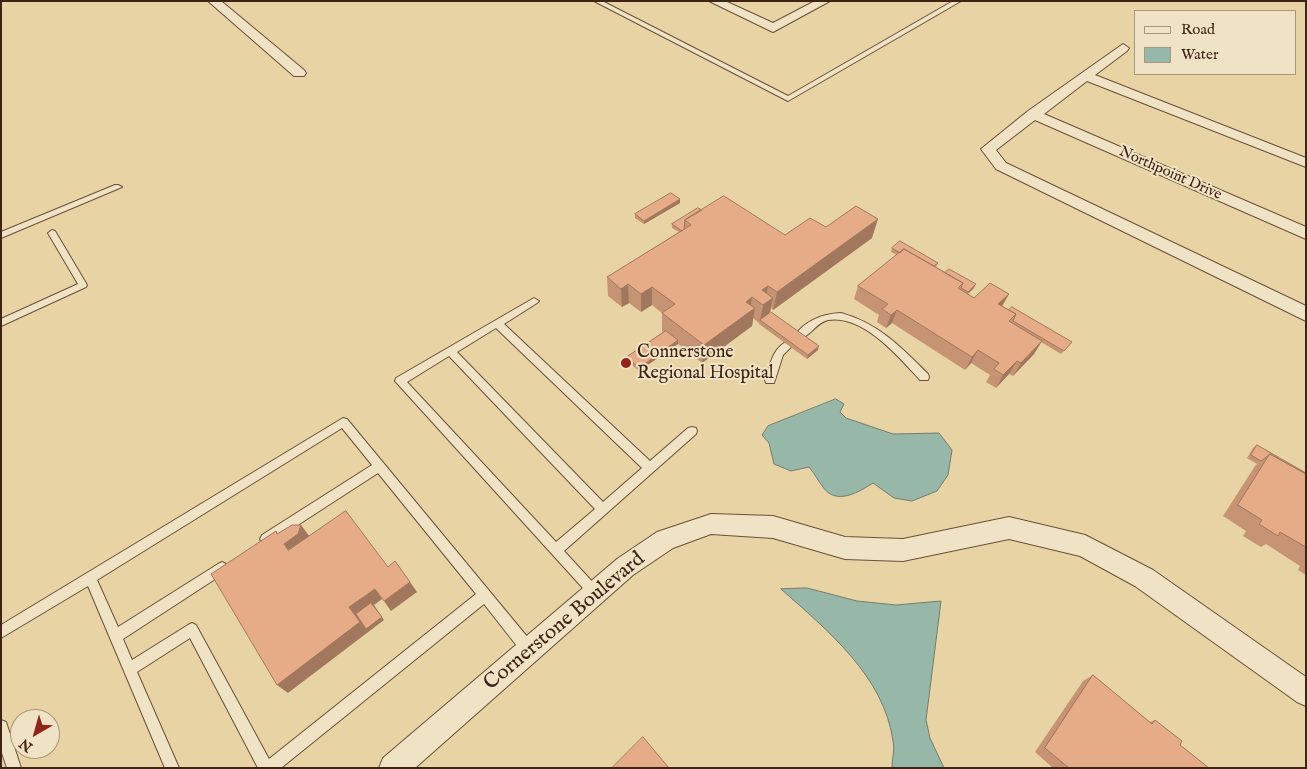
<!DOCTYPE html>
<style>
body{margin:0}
#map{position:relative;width:1307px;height:769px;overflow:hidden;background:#e8d3a4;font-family:"IM FELL English",serif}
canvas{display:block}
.frame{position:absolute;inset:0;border:2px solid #3f2415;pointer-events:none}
.legend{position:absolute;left:1134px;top:10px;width:162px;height:65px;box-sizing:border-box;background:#f0e2c4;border:1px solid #a9967e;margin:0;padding:6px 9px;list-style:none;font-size:15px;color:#3f2415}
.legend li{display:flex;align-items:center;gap:10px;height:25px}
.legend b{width:25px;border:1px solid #a9967e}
.north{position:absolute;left:10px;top:709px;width:50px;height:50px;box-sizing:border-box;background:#f0e2c4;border:1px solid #a9967e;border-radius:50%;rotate:218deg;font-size:14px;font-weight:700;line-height:20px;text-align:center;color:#3f2415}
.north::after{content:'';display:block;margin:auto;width:18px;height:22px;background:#8f2418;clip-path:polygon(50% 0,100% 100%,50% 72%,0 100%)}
</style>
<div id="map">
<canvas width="1307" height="769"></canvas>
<div class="frame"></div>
<ul class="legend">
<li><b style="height:6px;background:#f0e2c4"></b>Road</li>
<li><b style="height:14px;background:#97b7a8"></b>Water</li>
</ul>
<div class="north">N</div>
</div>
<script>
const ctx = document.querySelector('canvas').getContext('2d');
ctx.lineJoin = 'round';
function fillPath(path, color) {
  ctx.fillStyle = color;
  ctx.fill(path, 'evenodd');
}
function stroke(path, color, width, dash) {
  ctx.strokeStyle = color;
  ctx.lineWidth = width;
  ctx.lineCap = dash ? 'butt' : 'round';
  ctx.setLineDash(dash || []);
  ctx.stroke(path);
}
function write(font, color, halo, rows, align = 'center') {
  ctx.font = font + ' "IM FELL English",serif';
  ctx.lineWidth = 4;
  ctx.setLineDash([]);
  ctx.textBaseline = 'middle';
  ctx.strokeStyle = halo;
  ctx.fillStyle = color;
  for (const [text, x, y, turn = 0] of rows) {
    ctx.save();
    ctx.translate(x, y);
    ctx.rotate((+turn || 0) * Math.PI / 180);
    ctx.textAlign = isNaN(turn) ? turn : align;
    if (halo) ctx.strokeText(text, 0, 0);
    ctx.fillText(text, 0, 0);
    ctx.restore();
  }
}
const water = new Path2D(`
 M 836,399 L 844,404 L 840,412 L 846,418 L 893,434 L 939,433 L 952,450 L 948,475 L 937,491 L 912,501 L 894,498 L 873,483 C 859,492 836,506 823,487 C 818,481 815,474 809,467 L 791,471 L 774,464 L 769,443 L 762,435 L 768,426 Z
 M 807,588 L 857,601 L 896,605 L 941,601 L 926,720 L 930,738 L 944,768 L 892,768 C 892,759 895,749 893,741 C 884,676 827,630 781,589 Z`);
const lane = new Path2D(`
 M 594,1 L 602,1 L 788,96 L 953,1 L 961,1 L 788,101 Z
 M 115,185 L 118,185 L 122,187 L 1,238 L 1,232 Z
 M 52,230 L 55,231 L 87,285 L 86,287 L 1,326 L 1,319 L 78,284 L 48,233 Z
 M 534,298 L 539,301 L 537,303 L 504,324 L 650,461 L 688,428 L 692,427 L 696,428 L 697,431 L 696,434 L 564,551 L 599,589 L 601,593 L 599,597 L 595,599 L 591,597 L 395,381 L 396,378 ZM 496,328 L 642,468 L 603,502 L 457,352 ZM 449,356 L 595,509 L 556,542 L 407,382 Z
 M 841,313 C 878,323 902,348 928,374 L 929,377 L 928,380 L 920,380 C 899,357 863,314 828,320 C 816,323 810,336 799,340 L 794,336 C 806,320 822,314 841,313 Z
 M 788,341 L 793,345 L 783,355 L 775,380 L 774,383 L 766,383 L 765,380 C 770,366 772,348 788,341 Z
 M 343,418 L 347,419 L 534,645 L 535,650 L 534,655 L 529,656 L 524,655 L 484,604 L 281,768 L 258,768 L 190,638 L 137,672 L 179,768 L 165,768 L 88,586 L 1,638 L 1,625 ZM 342,428 L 372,465 L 262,535 L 260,539 L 262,543 L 266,544 L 270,543 L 378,473 L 476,594 L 269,759 L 196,625 L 192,623 L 188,625 L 132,660 L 123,639 L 226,572 L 228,568 L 226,564 L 222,562 L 218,564 L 118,627 L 97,580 Z
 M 1,720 L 6,722 L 21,768 L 7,768 L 1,750 Z`);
const street = new Path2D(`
 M 208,1 L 221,1 L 304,70 L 306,73 L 304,76 L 294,76 Z
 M 709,1 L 725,1 L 773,23 L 815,1 L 830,1 L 773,32 Z
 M 1123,44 L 1129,48 L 1127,51 L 1095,75 L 1306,158 L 1306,167 L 1087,81 L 1044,114 L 1306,227 L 1306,239 L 1035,120 L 996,150 L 1006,163 L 1306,306 L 1306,321 L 996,169 L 981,149 L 1028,111 Z
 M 711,514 L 773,516 L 845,537 L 903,539 L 1009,517 L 1085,535 L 1153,570 L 1306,677 L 1306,706 L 1297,702 L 1135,586 L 1080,556 L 1009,539 L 903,561 L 845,559 L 773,538 L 711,534 L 673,548 L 633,575 L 415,768 L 379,768 L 383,758 L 617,559 L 657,532 Z`);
const wall = new Path2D(`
 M 680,199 L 680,203 L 644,224 L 635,218 L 635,214 Z
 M 702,210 L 785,235 L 826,227 L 872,238 L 773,310 L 771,308 L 770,313 L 818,350 L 807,359 L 759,324 L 759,323 L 753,318 L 752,326 L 702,363 L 678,344 L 639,371 L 627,361 L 627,357 L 663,332 L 662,331 L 662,313 L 652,305 L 641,312 L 629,303 L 622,307 L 608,296 L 607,277 L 679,232 L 672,228 L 672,224 Z
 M 892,248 L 938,263 L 936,267 L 974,288 L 968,294 L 974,298 L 1009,294 L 1002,306 L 1072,342 L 1061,354 L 1041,342 L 1034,354 L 1013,376 L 1009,374 L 996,388 L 986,382 L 990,375 L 971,363 L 965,370 L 892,323 L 886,328 L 877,322 L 879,315 L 854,299 L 858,286 L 897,255 L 891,252 Z
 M 1257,445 L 1306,473 L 1306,575 L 1298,570 L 1300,566 L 1266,544 L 1261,547 L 1243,536 L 1246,531 L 1223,516 L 1255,466 L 1257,464 L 1247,458 L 1253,448 Z
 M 1093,675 L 1150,722 L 1155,720 L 1180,745 L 1209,768 L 1053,768 L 1035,752 L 1083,681 Z`);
const shadedWall = new Path2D(`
 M 680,199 L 680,203 L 644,224 L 644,221 Z
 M 878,219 L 872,238 L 773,310 L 777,292 Z
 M 628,284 L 629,303 L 622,307 L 621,289 Z
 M 976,284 L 974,288 L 966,295 L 968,292 Z
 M 768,286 L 765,303 L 773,298 L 769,316 L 760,321 L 763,305 L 762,290 Z
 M 652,287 L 652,305 L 641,312 L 641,294 Z
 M 1009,294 L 1001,308 L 998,304 Z
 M 752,297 L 750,311 L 755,308 L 752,326 L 702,363 L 704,345 L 746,302 Z
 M 897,310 L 892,323 L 886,328 L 891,315 Z
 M 678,340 L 678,344 L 639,371 L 639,368 Z
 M 1042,341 L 1034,354 L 1013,376 L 1021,363 Z
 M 819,346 L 818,350 L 807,359 L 808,355 Z
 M 978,350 L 971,363 L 965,370 L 972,357 Z
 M 1017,361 L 1009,374 L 996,388 L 1003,375 Z
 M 301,525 L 310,537 L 288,550 L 276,531 L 286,543 Z
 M 410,582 L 417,592 L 391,611 L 384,601 Z
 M 375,589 L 382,599 L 374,605 L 384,620 L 288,693 L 277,685 L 349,607 Z`);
const building = new Path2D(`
 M 671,193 L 680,199 L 644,221 L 635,214 Z
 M 724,196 L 785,235 L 810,218 L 826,227 L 856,206 L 878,219 L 777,292 L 768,286 L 762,290 L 773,298 L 763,305 L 752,297 L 746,302 L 755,308 L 704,345 L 662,313 L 675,304 L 652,287 L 641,294 L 628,284 L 621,289 L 607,277 L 691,225 L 685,220 Z
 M 698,208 L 702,210 L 685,220 L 684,229 L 682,231 L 672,224 Z
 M 900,241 L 938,263 L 934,266 L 904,249 L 900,253 L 892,248 Z
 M 904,249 L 963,283 L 958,288 L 974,298 L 990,283 L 1009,294 L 998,304 L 1016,314 L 1009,321 L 1042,341 L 1021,363 L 1017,361 L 1003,375 L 994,369 L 999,363 L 978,350 L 972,357 L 897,310 L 891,315 L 882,309 L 888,304 L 858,286 Z
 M 949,269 L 976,284 L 968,292 L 961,288 L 963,283 L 945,273 Z
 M 1012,307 L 1072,342 L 1064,351 L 1013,321 L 1016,314 L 1009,310 Z
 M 771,312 L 819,346 L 808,355 L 760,320 Z
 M 666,331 L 678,340 L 639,368 L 627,357 Z
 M 1257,445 L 1306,473 L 1306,474 L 1270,454 L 1261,461 L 1251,455 Z
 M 1270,454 L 1306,474 L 1306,547 L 1280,532 L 1278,536 L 1259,524 L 1262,520 L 1238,505 Z
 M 346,511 L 388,567 L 395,561 L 410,582 L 384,601 L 375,589 L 349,607 L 360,622 L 277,685 L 211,574 L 276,531 L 277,534 L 292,525 L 301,525 L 298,534 L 284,544 L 288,550 Z
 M 371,603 L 382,617 L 366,629 L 356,614 Z
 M 1093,675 L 1152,724 L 1155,720 L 1182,741 L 1180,745 L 1209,768 L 1069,768 L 1045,748 Z
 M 643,737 L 669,768 L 612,768 Z`);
const markers = [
 [626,363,6,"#8f2418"]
];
const farStreetnames = [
 ["Northpoint Drive",1170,174,24]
];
const poiNames = [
 ["Connerstone",637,353],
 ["Regional Hospital",637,374]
];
const nearStreetnames = [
 ["Cornerstone Boulevard",565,622,-40]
];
fillPath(water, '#97b7a8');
stroke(water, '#747c6d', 1);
stroke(lane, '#695039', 2);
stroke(street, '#695039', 2);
fillPath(lane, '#f0e2c4');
fillPath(street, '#f0e2c4');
fillPath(wall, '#c69474');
fillPath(shadedWall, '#a1785e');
fillPath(building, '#e6ac87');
stroke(building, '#a1785e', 1);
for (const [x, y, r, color] of markers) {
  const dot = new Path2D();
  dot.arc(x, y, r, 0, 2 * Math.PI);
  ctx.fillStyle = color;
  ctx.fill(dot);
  stroke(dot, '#f0e2c4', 2);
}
write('15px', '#3f2415', '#f0e2c4', farStreetnames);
write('18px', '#3f2415', '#f0e2c4', poiNames, 'left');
write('21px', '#3f2415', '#f0e2c4', nearStreetnames);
</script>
